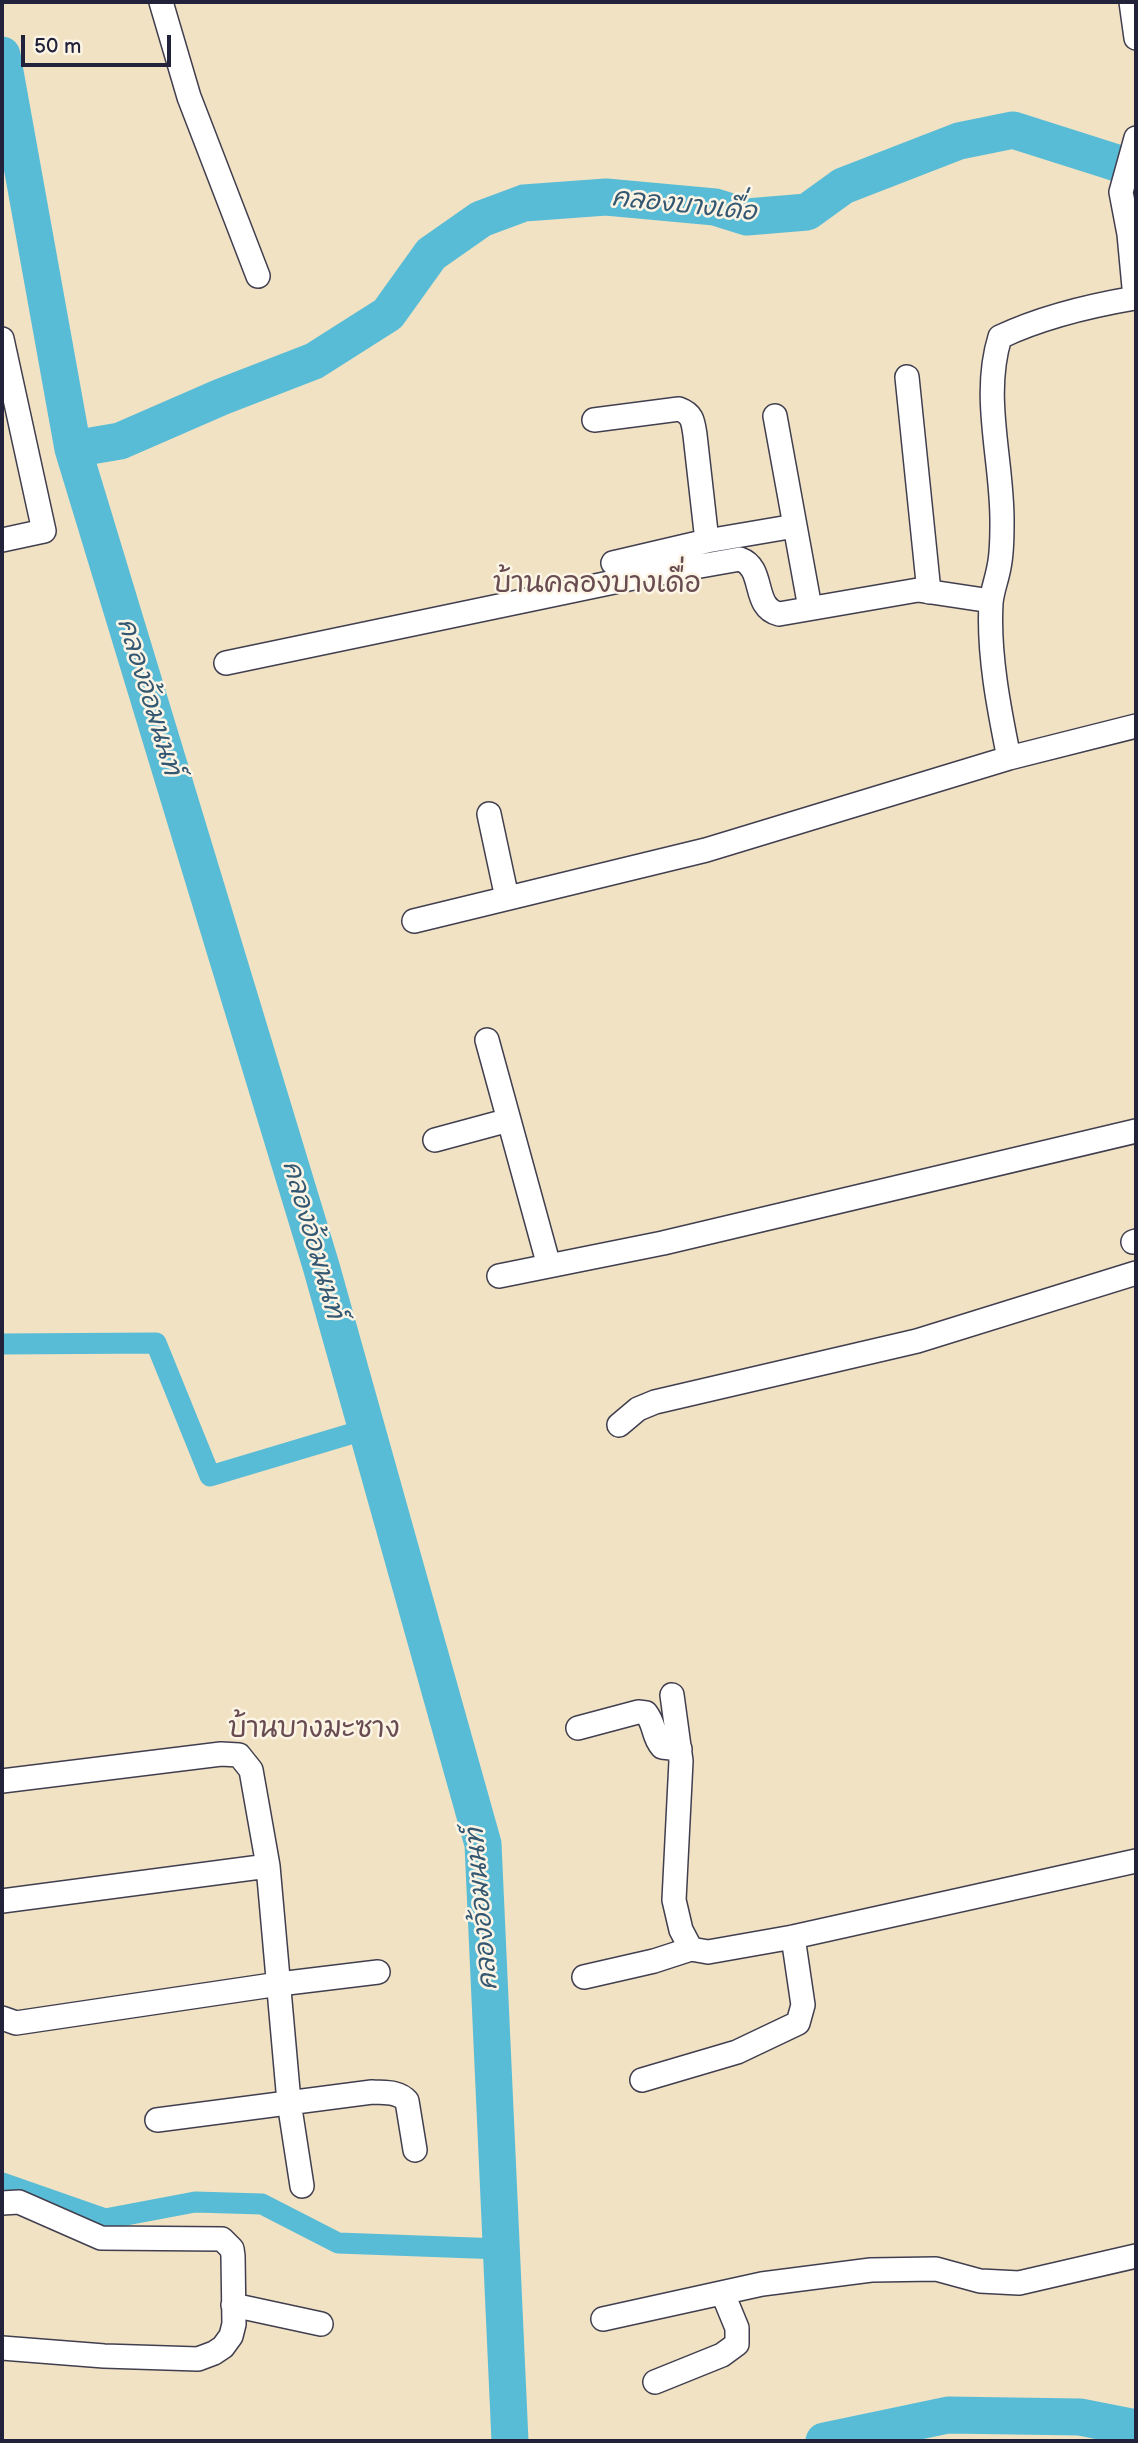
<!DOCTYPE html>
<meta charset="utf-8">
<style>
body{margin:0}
#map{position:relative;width:1138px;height:2443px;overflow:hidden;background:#f0e2c3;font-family:"Balsamiq Sans",sans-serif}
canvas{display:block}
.frame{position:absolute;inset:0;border:4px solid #22223b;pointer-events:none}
.scale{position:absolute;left:21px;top:35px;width:150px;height:32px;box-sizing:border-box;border:4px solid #22223b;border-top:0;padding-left:9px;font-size:21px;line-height:24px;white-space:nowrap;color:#22223b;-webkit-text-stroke:5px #fcf5e5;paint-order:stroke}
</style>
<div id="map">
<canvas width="1138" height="2443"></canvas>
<div class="frame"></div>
<div class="scale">50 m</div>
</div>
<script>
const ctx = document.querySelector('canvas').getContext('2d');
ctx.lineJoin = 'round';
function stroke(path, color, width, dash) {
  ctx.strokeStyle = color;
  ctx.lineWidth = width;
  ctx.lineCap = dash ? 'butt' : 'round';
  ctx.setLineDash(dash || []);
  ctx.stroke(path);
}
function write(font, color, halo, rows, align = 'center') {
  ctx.font = font + ' "Balsamiq Sans","Playpen Sans Thai",sans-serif';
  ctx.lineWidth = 5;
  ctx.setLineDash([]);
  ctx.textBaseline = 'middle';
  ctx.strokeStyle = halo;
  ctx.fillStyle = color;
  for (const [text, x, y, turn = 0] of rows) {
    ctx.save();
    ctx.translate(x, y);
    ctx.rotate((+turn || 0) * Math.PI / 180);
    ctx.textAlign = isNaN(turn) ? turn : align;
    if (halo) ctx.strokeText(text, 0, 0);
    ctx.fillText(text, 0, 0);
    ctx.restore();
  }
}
const canal = new Path2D(`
 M 2,1344 L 156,1343 L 210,1476 L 367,1429
 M 2,2183 L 105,2219 L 195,2202 L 262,2204 L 338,2243 L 501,2249`);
const river = new Path2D(`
 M 2,55 L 73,449 L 321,1266 L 483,1844 L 510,2441
 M 73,449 L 120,441 L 221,397 L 314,361 L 388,314 L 431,254 L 481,219 L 524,203 L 606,197 L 715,207 L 747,217 L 807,212 L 843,186 L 959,141 L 1013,130 L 1136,169
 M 824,2441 L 948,2415 L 1080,2417 L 1136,2428`);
const minor = new Path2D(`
 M 161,2 L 189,97 L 258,276
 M 1131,2 L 1136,38
 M 2,339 L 44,531 L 2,540
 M 907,377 L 929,592
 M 775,416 L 810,608
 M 594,420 L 679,409 C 693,414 693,422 695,435 L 707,541
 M 613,563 L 707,541 L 795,526
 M 226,663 L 638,577 L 740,559 C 766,568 751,607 779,614 L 918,590 L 991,601
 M 1009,758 C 999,709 988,653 991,603 C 992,591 997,579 999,567 C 1002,553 1002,538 1002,524 C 1003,462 981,398 1000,337 C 1042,317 1088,306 1135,298 L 1129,234 L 1121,192 L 1136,138
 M 489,814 L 507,898
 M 414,921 L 706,850 L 1009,758 L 1136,726
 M 487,1040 L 549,1266
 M 435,1140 L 509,1120
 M 1133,1242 L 1136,1241
 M 499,1276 L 663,1243 L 1136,1131
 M 619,1425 L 638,1409 L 655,1402 L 917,1341 L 1136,1273
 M 672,1695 L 681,1761 L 674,1900 L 681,1930 L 691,1949 L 708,1952 L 793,1937 L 1136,1861
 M 578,1728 L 638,1712 L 646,1713 C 656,1726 652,1735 662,1747 L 680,1749
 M 2,1781 L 221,1754 L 239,1755 L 251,1770 L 268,1866 L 289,2102 L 302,2186
 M 2,1901 L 268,1866
 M 584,1977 L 654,1961 L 691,1949
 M 2,2018 L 16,2023 L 279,1984 L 378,1972
 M 642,2080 L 737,2052 L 798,2023 L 803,2005 L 793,1937
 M 157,2120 L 372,2092 C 385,2093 398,2091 407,2101 L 415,2150
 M 2,2203 L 19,2202 L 101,2238 L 222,2239 L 232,2249 L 233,2256 L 234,2324 L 231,2336 L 223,2347 L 214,2353 L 198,2359 L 104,2356 L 2,2348
 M 233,2305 L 321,2324
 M 603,2319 L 762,2284 L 871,2270 L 936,2269 L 980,2281 L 1019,2283 L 1136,2256
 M 655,2382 L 722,2355 L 737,2344 L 737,2328 L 723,2294`);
const waterNames = [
 ["คลองบางเดื่อ",684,206,6],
 ["คลองอ้อมนนท์",148,697,73],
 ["คลองอ้อมนนท์",312,1240,74],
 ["คลองอ้อมนนท์",483,1909,-95]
];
const quarterNames = [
 ["บ้านคลองบางเดื่อ",597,585],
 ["บ้านบางมะซาง",314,1730]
];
stroke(canal, '#58bcd7', 21);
stroke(river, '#58bcd7', 37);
stroke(minor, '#413f4f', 26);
stroke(minor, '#fff', 23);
write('italic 26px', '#355872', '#fcf5e5', waterNames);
write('28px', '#684c52', '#fcf5e5', quarterNames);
</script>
